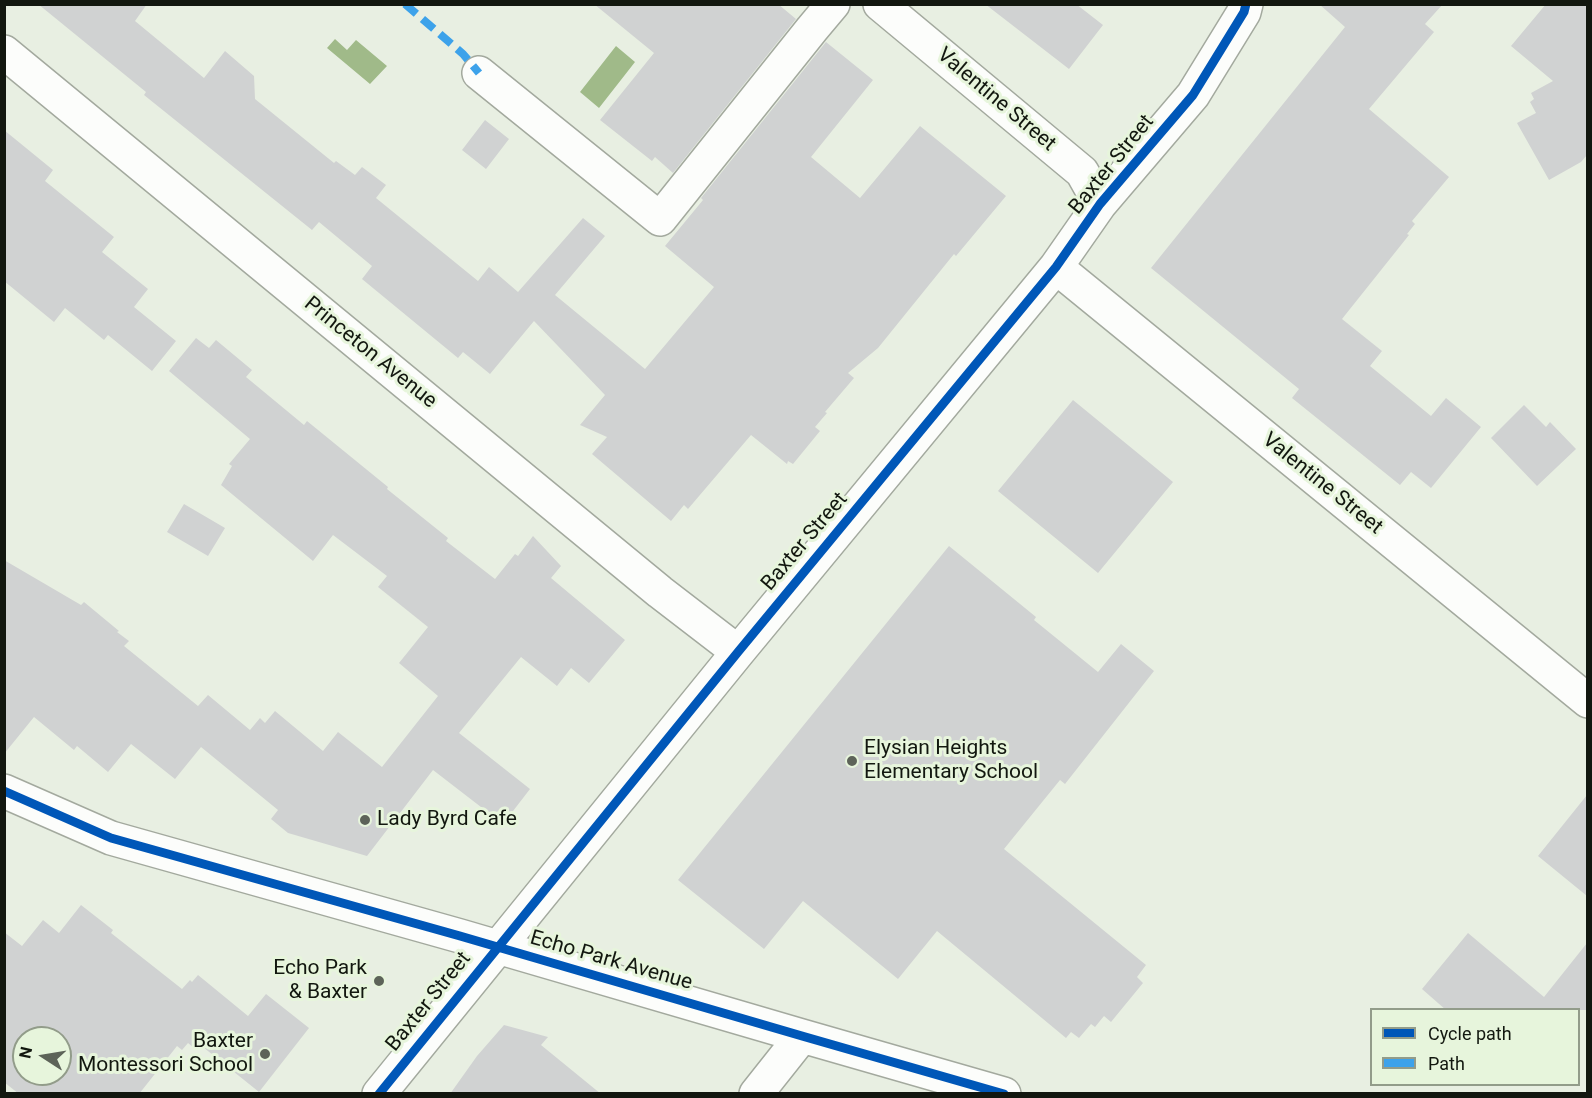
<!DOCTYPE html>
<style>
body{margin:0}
#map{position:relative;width:1592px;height:1098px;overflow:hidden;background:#e8efe2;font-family:Roboto,sans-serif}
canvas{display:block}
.frame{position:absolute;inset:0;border:6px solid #12170f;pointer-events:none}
.legend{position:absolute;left:1370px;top:1008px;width:210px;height:78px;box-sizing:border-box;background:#e7f5dc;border:2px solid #929c8a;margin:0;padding:8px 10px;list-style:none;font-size:18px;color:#12170f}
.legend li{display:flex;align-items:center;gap:12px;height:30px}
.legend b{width:30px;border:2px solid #929c8a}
.north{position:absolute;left:12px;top:1026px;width:60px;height:60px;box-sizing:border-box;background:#e7f5dc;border:2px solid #929c8a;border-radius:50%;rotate:282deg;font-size:16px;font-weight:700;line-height:24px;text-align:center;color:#12170f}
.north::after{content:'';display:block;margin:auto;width:21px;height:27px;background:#5d6359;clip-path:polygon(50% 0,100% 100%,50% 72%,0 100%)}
</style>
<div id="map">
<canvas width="1592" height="1098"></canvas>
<div class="frame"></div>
<ul class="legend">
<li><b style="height:8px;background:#0057b8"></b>Cycle path</li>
<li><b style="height:8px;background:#3da2ea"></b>Path</li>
</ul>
<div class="north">N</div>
</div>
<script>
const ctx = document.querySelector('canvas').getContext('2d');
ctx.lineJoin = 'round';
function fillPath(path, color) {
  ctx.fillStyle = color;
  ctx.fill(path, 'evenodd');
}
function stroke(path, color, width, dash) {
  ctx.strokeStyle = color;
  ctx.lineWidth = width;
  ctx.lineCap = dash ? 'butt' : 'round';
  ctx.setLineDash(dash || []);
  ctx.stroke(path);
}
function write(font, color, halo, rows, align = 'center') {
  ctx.font = font + ' Roboto,sans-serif';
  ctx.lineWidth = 6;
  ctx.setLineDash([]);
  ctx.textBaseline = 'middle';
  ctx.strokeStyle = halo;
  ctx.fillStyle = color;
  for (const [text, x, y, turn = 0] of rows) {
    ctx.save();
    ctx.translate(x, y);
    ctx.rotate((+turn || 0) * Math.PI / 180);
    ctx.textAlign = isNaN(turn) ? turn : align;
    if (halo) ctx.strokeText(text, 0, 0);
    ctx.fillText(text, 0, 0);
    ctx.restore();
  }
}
const water = new Path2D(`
 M 335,39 L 347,50 L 356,40 L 387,66 L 370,84 L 327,48 Z
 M 616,46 L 635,62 L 599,108 L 580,92 Z`);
const building = new Path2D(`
 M 38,4 L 147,4 L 135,21 L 204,78 L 225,51 L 254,76 L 255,99 L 334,163 L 336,161 L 355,175 L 362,167 L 386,185 L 376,198 L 478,281 L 489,267 L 518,292 L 583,218 L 605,236 L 555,295 L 645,369 L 714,287 L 665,246 L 703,200 L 701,198 L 826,42 L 873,80 L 811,157 L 860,198 L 920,126 L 1006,196 L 956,256 L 954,254 L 878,348 L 848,373 L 854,378 L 825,412 L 827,413 L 815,427 L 820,431 L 793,464 L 788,461 L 787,464 L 751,435 L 688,509 L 684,505 L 671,521 L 592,454 L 607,437 L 580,425 L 605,395 L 534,321 L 490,374 L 463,352 L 458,358 L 362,279 L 372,266 L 319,222 L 312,230 L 144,95 L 146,92 Z
 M 594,4 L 778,4 L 796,19 L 673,173 L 655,157 L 652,161 L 600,120 L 654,53 Z
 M 985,4 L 1076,4 L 1103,25 L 1069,69 Z
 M 1319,4 L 1443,4 L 1425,24 L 1434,32 L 1369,109 L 1449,177 L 1412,221 L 1415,224 L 1407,234 L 1409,235 L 1342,319 L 1382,351 L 1370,366 L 1431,416 L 1446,398 L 1481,427 L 1431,488 L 1411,472 L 1400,485 L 1292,398 L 1299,389 L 1151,268 L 1345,27 Z
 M 1546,4 L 1587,4 L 1587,155 L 1581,162 L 1549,180 L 1517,123 L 1536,113 L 1530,102 L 1534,99 L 1531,93 L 1553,81 L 1511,46 Z
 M 485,120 L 509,139 L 486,169 L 462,150 Z
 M 4,130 L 53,170 L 45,181 L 114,237 L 102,252 L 148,289 L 134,307 L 176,341 L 152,371 L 108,335 L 104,340 L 65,308 L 54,322 L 4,281 Z
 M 196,338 L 209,348 L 216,340 L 252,370 L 246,377 L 304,425 L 307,421 L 388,487 L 387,489 L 448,538 L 446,541 L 495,579 L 515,554 L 518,556 L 533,536 L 561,566 L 551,578 L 625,640 L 589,683 L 571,668 L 557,686 L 521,657 L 459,733 L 530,789 L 503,824 L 433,770 L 367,856 L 288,833 L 271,819 L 278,810 L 201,747 L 175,779 L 131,744 L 108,772 L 77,746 L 74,750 L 34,717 L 4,754 L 4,560 L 81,605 L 84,602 L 119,631 L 117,632 L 129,641 L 124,646 L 198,706 L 208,695 L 250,730 L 260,718 L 265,723 L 275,711 L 323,751 L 338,732 L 382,767 L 438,696 L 399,663 L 428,627 L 378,587 L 387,576 L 333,535 L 313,561 L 221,485 L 232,466 L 229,464 L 250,439 L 169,371 Z
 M 1073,400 L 1173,482 L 1098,573 L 998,491 Z
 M 1524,405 L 1546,427 L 1550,422 L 1576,449 L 1537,486 L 1491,438 Z
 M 184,504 L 225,528 L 208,556 L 167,532 Z
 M 949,546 L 1036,617 L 1034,620 L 1098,672 L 1121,644 L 1154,671 L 1065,784 L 1060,780 L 1004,849 L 1146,965 L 1137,977 L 1143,983 L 1111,1022 L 1104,1016 L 1095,1027 L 1091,1024 L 1079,1038 L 1071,1032 L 1066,1038 L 937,931 L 898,979 L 803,901 L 764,949 L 678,880 Z
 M 1587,795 L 1587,896 L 1538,856 Z
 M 81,905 L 113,930 L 111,933 L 182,989 L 190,980 L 192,982 L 198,975 L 248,1016 L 266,994 L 309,1028 L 259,1092 L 198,1043 L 194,1048 L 188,1043 L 182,1050 L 177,1046 L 139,1094 L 19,1094 L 4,1082 L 4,932 L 22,946 L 43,920 L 59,933 ZM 24,1038 L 60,1038 L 60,1074 L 24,1074 Z
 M 1468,933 L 1544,997 L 1587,943 L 1587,1010 L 1446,1010 L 1422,989 Z
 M 504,1025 L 548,1037 L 541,1045 L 601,1094 L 450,1094 L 477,1056 Z`);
const minor = new Path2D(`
 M 880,4 L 1082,172 L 1100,204
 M 4,52 L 660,592 L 738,652
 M 479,73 L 660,219 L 812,29 L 833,4
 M 1056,267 L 1588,701
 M 4,791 L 111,838 L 460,936 L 802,1036 L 1004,1094
 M 379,1094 L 738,652 L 1056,267 L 1100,204 L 1193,95 L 1244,12 L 1246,4
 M 756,1094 L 802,1036`);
const quiet = new Path2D(`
 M 405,4 L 463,54 L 479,73`);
const cycleway = new Path2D(`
 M 4,791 L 111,838 L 460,936 L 802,1036 L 1004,1094
 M 379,1094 L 738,652 L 1056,267 L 1100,204 L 1193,95 L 1244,12 L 1246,4`);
const markers = [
 [852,761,6,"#5d6359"],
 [365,820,6,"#5d6359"],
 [379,981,6,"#5d6359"],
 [265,1054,6,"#5d6359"]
];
const streetNames = [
 ["Valentine Street",996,100,40],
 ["Baxter Street",1112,165,-51],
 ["Princeton Avenue",370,353,39],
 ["Valentine Street",1322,484,39],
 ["Baxter Street",805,542,-50],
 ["Echo Park Avenue",611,961,16],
 ["Baxter Street",429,1002,-51]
];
const poiNames = [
 ["Elysian Heights",864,749],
 ["Elementary School",864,773],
 ["Lady Byrd Cafe",377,820],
 ["Echo Park",367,969,"right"],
 ["& Baxter",367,993,"right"],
 ["Baxter",253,1042,"right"],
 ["Montessori School",253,1066,"right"]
];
fillPath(water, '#a0ba89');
fillPath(building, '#d0d2d2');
stroke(minor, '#a3a99e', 36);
stroke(minor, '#fcfdfb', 33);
stroke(quiet, '#3da2ea', 8, [15, 8]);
stroke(cycleway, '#0057b8', 9);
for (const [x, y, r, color] of markers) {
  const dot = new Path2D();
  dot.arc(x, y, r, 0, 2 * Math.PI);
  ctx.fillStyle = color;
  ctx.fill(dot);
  stroke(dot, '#e7f5dc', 2);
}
write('21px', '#12170f', '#e7f5dc', streetNames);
write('21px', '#12170f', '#e7f5dc', poiNames, 'left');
</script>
